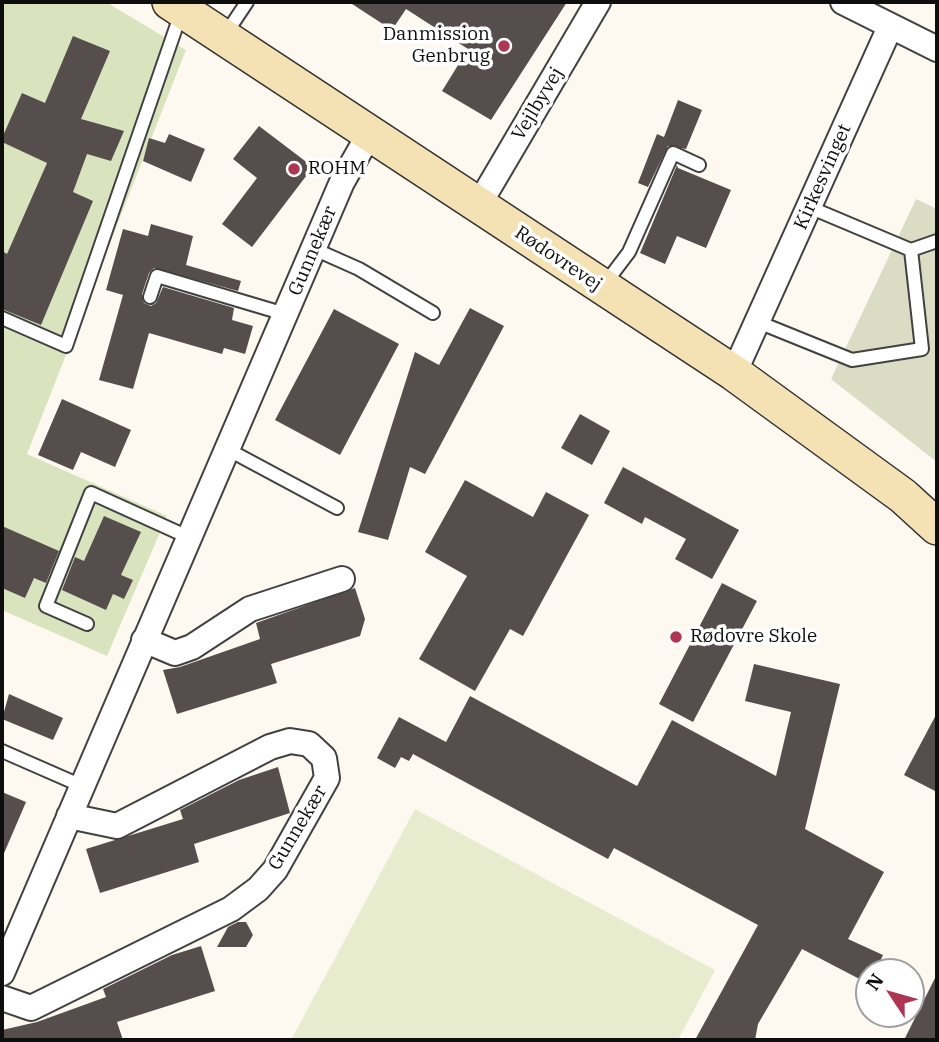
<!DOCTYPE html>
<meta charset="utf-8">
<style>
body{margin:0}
#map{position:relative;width:939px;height:1042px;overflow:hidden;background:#fdf9f1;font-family:"IBM Plex Serif",serif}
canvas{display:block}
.frame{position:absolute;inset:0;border:4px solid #0e0e0e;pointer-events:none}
.north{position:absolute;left:855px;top:958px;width:70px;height:70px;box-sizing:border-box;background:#fff;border:2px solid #9f9f9f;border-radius:50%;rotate:306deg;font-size:19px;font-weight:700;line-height:28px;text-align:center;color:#0e0e0e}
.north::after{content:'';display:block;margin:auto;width:24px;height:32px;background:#ad3753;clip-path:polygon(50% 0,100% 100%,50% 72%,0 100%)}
</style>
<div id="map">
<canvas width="939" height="1042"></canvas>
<div class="frame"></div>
<div class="north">N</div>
</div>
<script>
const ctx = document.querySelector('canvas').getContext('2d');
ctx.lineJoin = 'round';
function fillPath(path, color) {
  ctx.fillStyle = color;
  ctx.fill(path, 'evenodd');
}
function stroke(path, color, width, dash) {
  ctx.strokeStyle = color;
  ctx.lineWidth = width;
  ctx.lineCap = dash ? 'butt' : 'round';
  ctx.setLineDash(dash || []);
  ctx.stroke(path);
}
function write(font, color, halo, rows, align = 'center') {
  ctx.font = font + ' "IBM Plex Serif",serif';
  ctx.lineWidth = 7;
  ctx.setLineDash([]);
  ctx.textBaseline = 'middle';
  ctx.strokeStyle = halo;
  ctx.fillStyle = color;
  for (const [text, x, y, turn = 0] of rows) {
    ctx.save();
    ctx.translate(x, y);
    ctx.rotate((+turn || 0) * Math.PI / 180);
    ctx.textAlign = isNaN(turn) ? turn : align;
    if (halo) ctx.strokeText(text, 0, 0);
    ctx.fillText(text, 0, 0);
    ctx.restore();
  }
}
const green = new Path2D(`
 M 2,2 L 106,2 L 186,50 L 27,454 L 167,516 L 107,656 L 2,610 Z`);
const cemetery = new Path2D(`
 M 916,199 L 937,209 L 937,462 L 831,379 Z`);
const pitch = new Path2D(`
 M 415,809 L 715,970 L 678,1040 L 291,1040 Z`);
const building = new Path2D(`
 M 349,2 L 567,2 L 491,120 L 442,91 L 468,49 L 406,9 L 392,30 Z
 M 73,36 L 110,51 L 81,119 L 124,131 L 111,161 L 87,154 L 73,192 L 93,201 L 41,325 L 2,309 L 2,251 L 7,254 L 47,163 L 2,142 L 2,138 L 22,93 L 45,103 Z
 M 678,100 L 702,110 L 686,149 L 668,146 L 648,187 L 638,183 L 657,134 L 664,137 Z
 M 259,126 L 313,167 L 252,247 L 222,224 L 257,178 L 233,159 Z
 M 169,134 L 205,149 L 191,182 L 143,161 L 149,138 L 165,143 Z
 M 677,165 L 678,168 L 731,190 L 706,248 L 677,236 L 665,264 L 640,253 Z
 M 151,224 L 193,236 L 186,265 L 241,281 L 238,291 L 154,268 L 149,273 L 142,294 L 144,303 L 151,306 L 156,303 L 163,287 L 234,308 L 232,320 L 253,326 L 245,354 L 224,348 L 222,354 L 149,333 L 133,389 L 99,380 L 123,295 L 106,290 L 123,229 L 148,236 Z
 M 470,308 L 504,326 L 425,474 L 410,467 L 388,540 L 358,532 L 415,352 L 439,365 Z
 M 334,309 L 399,344 L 340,455 L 275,420 Z
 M 62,399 L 131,430 L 115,467 L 81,452 L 73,470 L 38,455 Z
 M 580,414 L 610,431 L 592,465 L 561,448 Z
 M 623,467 L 739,530 L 712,579 L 675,559 L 686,539 L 645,517 L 642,524 L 604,503 Z
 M 465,480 L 533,517 L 546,492 L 589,515 L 523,636 L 510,629 L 475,691 L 419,659 L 467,576 L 425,552 Z
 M 104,516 L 141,532 L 121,575 L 133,580 L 124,599 L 113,594 L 106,610 L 62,590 L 75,557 L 84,561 Z
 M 2,526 L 59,551 L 46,583 L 34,578 L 25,598 L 2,588 Z
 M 722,583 L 757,601 L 693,722 L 659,704 Z
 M 355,588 L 365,619 L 360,636 L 271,664 L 277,683 L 177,714 L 163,670 L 180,667 L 260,639 L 256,623 Z
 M 754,664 L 840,684 L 805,829 L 884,872 L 848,939 L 883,955 L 875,972 L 869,972 L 869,984 L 802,949 L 758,1024 L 755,1040 L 695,1040 L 758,925 L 614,848 L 608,859 L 413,754 L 409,761 L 401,757 L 395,768 L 377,758 L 399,717 L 446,742 L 470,696 L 637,786 L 672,720 L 776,776 L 791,712 L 745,701 Z
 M 9,694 L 63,718 L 53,740 L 2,719 Z
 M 937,713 L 937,792 L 904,775 Z
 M 278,767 L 290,813 L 194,844 L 199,862 L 100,893 L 86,849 L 183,819 L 180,810 L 239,780 Z
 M 2,792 L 26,802 L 2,858 Z
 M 238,922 L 246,922 L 253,935 L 246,947 L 217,947 L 228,927 Z
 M 201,946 L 215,991 L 117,1022 L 123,1040 L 2,1040 L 2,1030 L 37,1022 L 106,997 L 103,989 L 172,955 Z
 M 937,974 L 937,1040 L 904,1040 Z`);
const lane = new Path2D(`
 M 225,35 L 247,2
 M 314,249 L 359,269 L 433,313
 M 911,250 L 937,241
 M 604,285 L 629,252 L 673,153 L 699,165
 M 150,297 L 157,276 L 285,314
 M 2,318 L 66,346 L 181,13
 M 758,322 L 852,360 L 922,349 L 911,250 L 809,207
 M 227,449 L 337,508
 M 87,624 L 46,606 L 91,493 L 188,537
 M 2,751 L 82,786`);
const street = new Path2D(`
 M 843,2 L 937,49
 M 478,206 L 598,2
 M 734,373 L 890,27
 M 144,640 L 175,653 L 192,647 L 250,609 L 342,579
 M 2,973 L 342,182 L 370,133
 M 2,998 L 31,1008 L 231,909 L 258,889 L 275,870 L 327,778 L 324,758 L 309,744 L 290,741 L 270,747 L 117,826 L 69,816`);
const secondary = new Path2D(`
 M 170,2 L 734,373 L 903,496 L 937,527`);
const markers = [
 [504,46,7,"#ad3753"],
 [294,169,7,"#ad3753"],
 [676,637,7,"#ad3753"]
];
const poiNames = [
 ["Danmission",490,35,"right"],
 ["Genbrug",490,57,"right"],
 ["ROHM",308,169],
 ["Rødovre Skole",690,637]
];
const streetNames = [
 ["Vejlbyvej",538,104,-59],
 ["Kirkesvinget",823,177,-66],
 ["Gunnekær",313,251,-67],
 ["Rødovrevej",558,259,34],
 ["Gunnekær",298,828,-59]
];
fillPath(green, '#d9e4bf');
fillPath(cemetery, '#daddc4');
fillPath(pitch, '#e8eccf');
fillPath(building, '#554e4c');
stroke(lane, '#414141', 16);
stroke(street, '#414141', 28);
stroke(secondary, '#303030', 38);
stroke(lane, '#fff', 12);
stroke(street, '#fff', 24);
stroke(secondary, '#f5e2b4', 35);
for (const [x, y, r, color] of markers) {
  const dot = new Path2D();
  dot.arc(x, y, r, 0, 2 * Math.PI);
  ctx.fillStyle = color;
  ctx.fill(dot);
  stroke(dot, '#fff', 2.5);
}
write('19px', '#0e0e0e', '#fff', poiNames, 'left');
write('19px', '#0e0e0e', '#fff', streetNames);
</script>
